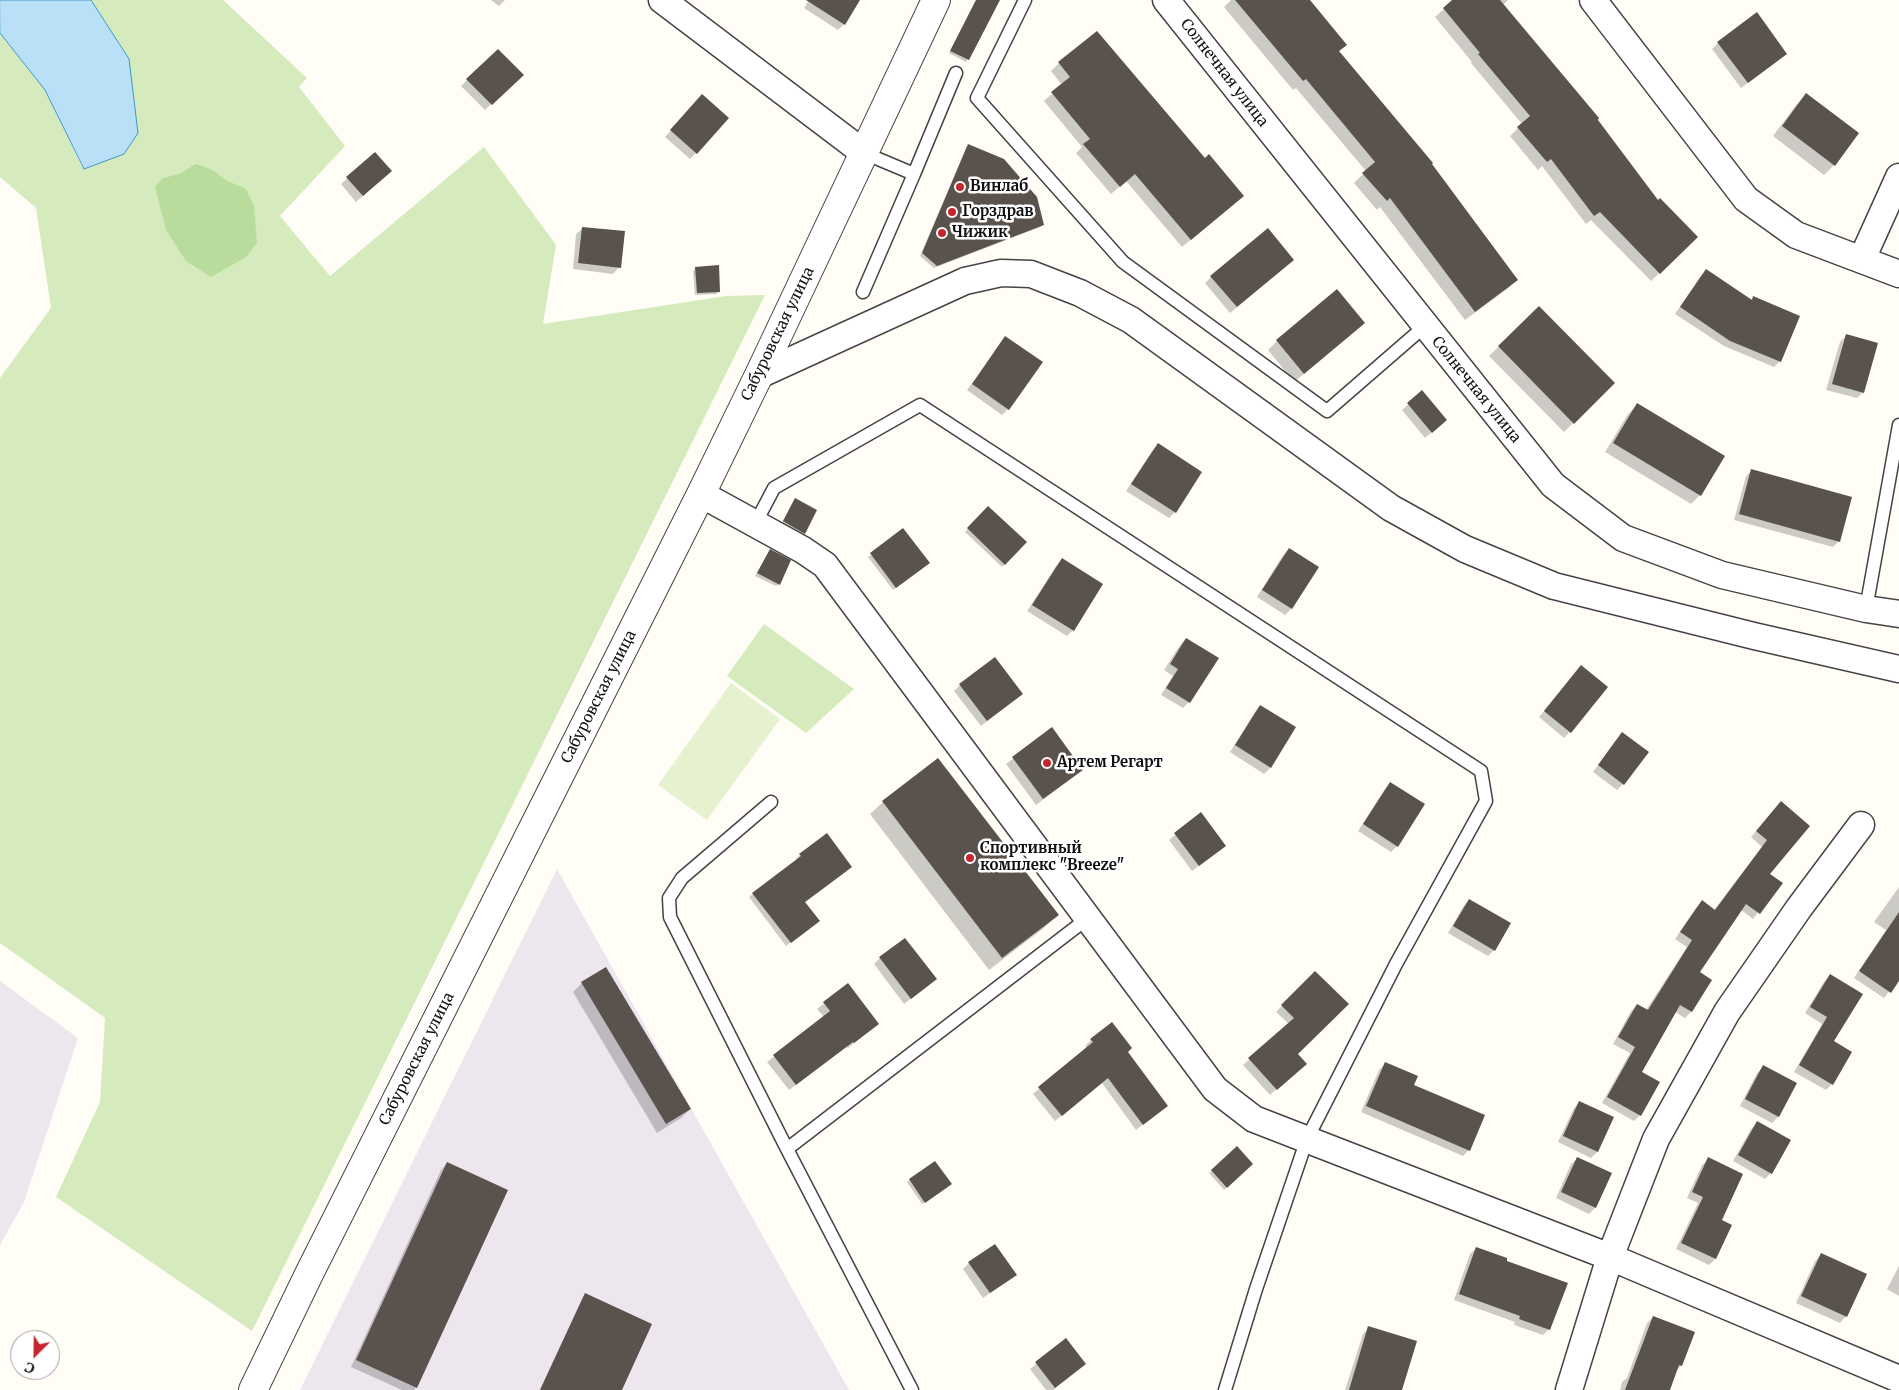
<!DOCTYPE html>
<meta charset="utf-8">
<style>
body{margin:0}
#map{position:relative;width:1899px;height:1390px;overflow:hidden;background:#fffdf5;font-family:Merriweather,serif}
canvas{display:block}
.north{position:absolute;left:10px;top:1330px;width:50px;height:50px;box-sizing:border-box;background:#fff;border:1px solid #a0a0a0;border-radius:50%;rotate:203deg;font-size:14px;font-weight:700;line-height:20px;text-align:center;color:#111}
.north::after{content:'';display:block;margin:auto;width:18px;height:22px;background:#c4262e;clip-path:polygon(50% 0,100% 100%,50% 72%,0 100%)}
</style>
<div id="map">
<canvas width="1899" height="1390"></canvas>
<div class="north">С</div>
</div>
<script>
const ctx = document.querySelector('canvas').getContext('2d');
ctx.lineJoin = 'round';
function fillPath(path, color) {
  ctx.fillStyle = color;
  ctx.fill(path, 'evenodd');
}
function stroke(path, color, width, dash) {
  ctx.strokeStyle = color;
  ctx.lineWidth = width;
  ctx.lineCap = dash ? 'butt' : 'round';
  ctx.setLineDash(dash || []);
  ctx.stroke(path);
}
function write(font, color, halo, rows, align = 'center') {
  ctx.font = font + ' Merriweather,serif';
  ctx.lineWidth = 5;
  ctx.setLineDash([]);
  ctx.textBaseline = 'middle';
  ctx.strokeStyle = halo;
  ctx.fillStyle = color;
  for (const [text, x, y, turn = 0] of rows) {
    ctx.save();
    ctx.translate(x, y);
    ctx.rotate((+turn || 0) * Math.PI / 180);
    ctx.textAlign = isNaN(turn) ? turn : align;
    if (halo) ctx.strokeText(text, 0, 0);
    ctx.fillText(text, 0, 0);
    ctx.restore();
  }
}
const industrial = new Path2D(`
 M 557,869 L 849,1390 L 300,1390 Z
 M 0,981 L 78,1038 L 24,1202 L 0,1245 Z`);
const green = new Path2D(`
 M 91,0 L 223,0 L 307,78 L 299,87 L 345,146 L 280,216 L 330,276 L 484,147 L 556,245 L 543,324 L 726,296 L 765,295 L 252,1331 L 56,1197 L 100,1102 L 105,1018 L 0,943 L 0,378 L 51,308 L 36,208 L 0,177 L 0,33 L 45,90 L 83,169 L 129,59 ZM 213,170 L 228,181 L 245,188 L 163,178 L 181,173 Z
 M 764,624 L 854,689 L 806,733 L 727,676 Z`);
const forest = new Path2D(`
 M 196,164 L 213,170 L 228,181 L 245,188 L 254,205 L 257,243 L 246,257 L 211,277 L 186,261 L 166,230 L 155,187 L 163,178 L 181,173 Z`);
const pitch = new Path2D(`
 M 731,683 L 780,719 L 707,820 L 658,785 Z`);
const water = new Path2D(`
 M 0,0 L 91,0 L 129,59 L 138,133 L 124,154 L 84,169 L 45,90 L 0,33 Z`);
const shadow = new Path2D(`
 M 491,0 L 505,0 L 499,6 Z
 M 809,0 L 859,0 L 844,24 L 838,30 L 804,8 Z
 M 976,0 L 999,0 L 966,62 L 949,53 Z
 M 1231,0 L 1309,0 L 1346,44 L 1338,52 L 1517,280 L 1507,289 L 1465,320 L 1380,207 L 1377,210 L 1354,183 L 1366,171 L 1296,88 L 1293,90 L 1224,7 Z
 M 1454,0 L 1508,0 L 1503,5 L 1596,120 L 1657,202 L 1697,237 L 1651,281 L 1591,220 L 1586,224 L 1542,166 L 1538,170 L 1510,136 L 1522,124 L 1471,63 L 1472,62 L 1435,17 Z
 M 1718,43 L 1786,54 L 1741,88 L 1712,49 Z
 M 498,50 L 522,75 L 485,110 L 461,86 Z
 M 1059,63 L 1234,204 L 1182,247 L 1126,181 L 1111,194 L 1076,153 L 1082,147 L 1044,101 L 1062,85 L 1051,71 Z
 M 1806,95 L 1858,133 L 1834,165 L 1824,175 L 1773,136 L 1797,104 Z
 M 696,102 L 696,153 L 690,159 L 665,137 Z
 M 969,145 L 1043,225 L 1040,227 L 934,268 L 920,256 L 966,148 Z
 M 375,153 L 384,177 L 356,202 L 341,184 Z
 M 583,228 L 619,267 L 613,274 L 573,269 L 576,234 Z
 M 1287,265 L 1230,313 L 1205,283 L 1211,277 Z
 M 696,268 L 719,291 L 716,294 L 695,295 L 693,271 Z
 M 1706,271 L 1750,300 L 1753,298 L 1780,361 L 1774,367 L 1724,346 L 1675,314 L 1700,277 Z
 M 1539,307 L 1613,383 L 1564,432 L 1489,356 Z
 M 1354,332 L 1294,382 L 1268,350 L 1277,341 Z
 M 1846,336 L 1863,392 L 1857,398 L 1826,390 L 1840,342 Z
 M 1006,337 L 1008,409 L 1002,415 L 967,390 Z
 M 1422,392 L 1439,426 L 1425,438 L 1402,410 Z
 M 1637,405 L 1700,495 L 1691,504 L 1605,452 L 1628,414 Z
 M 1158,445 L 1175,512 L 1169,518 L 1126,491 L 1152,451 Z
 M 1752,470 L 1839,541 L 1833,547 L 1734,520 L 1746,476 Z
 M 795,500 L 804,533 L 801,536 L 781,524 Z
 M 988,507 L 1025,542 L 1002,567 L 965,532 Z
 M 903,530 L 925,566 L 893,590 L 868,557 Z
 M 1289,549 L 1317,567 L 1291,609 L 1285,615 L 1257,597 L 1283,555 Z
 M 770,550 L 779,584 L 776,586 L 755,576 Z
 M 1062,560 L 1073,630 L 1067,636 L 1027,611 L 1056,566 Z
 M 1186,639 L 1217,658 L 1189,702 L 1183,708 L 1161,695 L 1173,676 L 1164,670 L 1180,645 Z
 M 1581,666 L 1570,732 L 1564,738 L 1539,717 Z
 M 960,685 L 1015,699 L 981,726 L 954,691 Z
 M 1261,706 L 1295,728 L 1270,768 L 1264,774 L 1230,752 L 1255,712 Z
 M 1052,729 L 1082,770 L 1036,805 L 1006,764 Z
 M 1616,740 L 1623,784 L 1617,790 L 1593,772 Z
 M 1391,783 L 1397,846 L 1391,852 L 1358,831 L 1385,789 Z
 M 883,802 L 1057,915 L 1044,928 L 989,970 L 870,814 Z
 M 1775,809 L 1768,874 L 1781,883 L 1753,919 L 1741,910 L 1698,972 L 1711,980 L 1691,1012 L 1685,1018 L 1675,1012 L 1641,1073 L 1640,1115 L 1634,1121 L 1602,1103 L 1630,1053 L 1613,1044 L 1631,1011 L 1637,1005 L 1646,1010 L 1687,947 L 1675,939 L 1696,908 L 1702,902 L 1714,910 L 1762,847 L 1751,837 Z
 M 1201,814 L 1225,846 L 1192,871 L 1169,840 Z
 M 800,855 L 847,871 L 804,903 L 814,924 L 786,946 L 749,897 L 797,860 L 796,859 Z
 M 1899,887 L 1899,979 L 1884,998 L 1854,978 L 1886,930 L 1874,922 Z
 M 1469,900 L 1494,950 L 1488,956 L 1448,933 L 1463,907 Z
 M 880,958 L 929,985 L 904,1004 L 874,964 Z
 M 1315,972 L 1297,1054 L 1299,1069 L 1270,1095 L 1243,1065 L 1289,1024 L 1276,1012 Z
 M 1830,975 L 1832,1042 L 1832,1084 L 1826,1090 L 1794,1072 L 1822,1024 L 1805,1013 L 1824,982 Z
 M 582,983 L 690,1109 L 681,1118 L 657,1133 L 573,992 Z
 M 848,985 L 878,1024 L 848,1048 L 846,1047 L 789,1090 L 767,1062 L 824,1017 L 817,1009 Z
 M 1091,1040 L 1126,1052 L 1166,1106 L 1136,1130 L 1102,1083 L 1055,1121 L 1033,1094 L 1087,1048 L 1085,1046 Z
 M 1385,1064 L 1469,1150 L 1463,1156 L 1361,1112 L 1379,1070 Z
 M 1763,1067 L 1796,1084 L 1778,1117 L 1772,1123 L 1740,1106 L 1757,1073 Z
 M 1580,1102 L 1613,1118 L 1597,1152 L 1591,1158 L 1558,1142 L 1574,1108 Z
 M 1758,1123 L 1771,1173 L 1765,1179 L 1733,1161 L 1751,1129 Z
 M 1237,1148 L 1252,1164 L 1224,1190 L 1209,1173 Z
 M 1578,1158 L 1611,1174 L 1595,1208 L 1589,1214 L 1556,1198 L 1571,1164 Z
 M 1709,1159 L 1720,1220 L 1731,1225 L 1715,1259 L 1709,1265 L 1676,1249 L 1698,1203 L 1687,1198 L 1702,1165 Z
 M 935,1162 L 948,1187 L 922,1204 L 907,1182 Z
 M 447,1163 L 416,1387 L 414,1390 L 402,1390 L 351,1367 L 441,1170 Z
 M 1476,1248 L 1505,1261 L 1549,1329 L 1543,1335 L 1514,1325 L 1515,1322 L 1454,1300 L 1470,1254 Z
 M 1821,1255 L 1846,1316 L 1840,1323 L 1796,1303 L 1815,1261 Z
 M 969,1263 L 1009,1280 L 983,1298 L 963,1269 Z
 M 1899,1266 L 1899,1296 L 1887,1289 Z
 M 586,1294 L 620,1390 L 540,1390 L 583,1297 Z
 M 1653,1317 L 1681,1366 L 1675,1372 L 1669,1390 L 1620,1390 L 1622,1382 L 1627,1378 L 1647,1323 Z
 M 1369,1328 L 1400,1390 L 1345,1390 L 1363,1334 Z
 M 1066,1340 L 1085,1364 L 1053,1390 L 1046,1390 L 1030,1369 Z`);
const building = new Path2D(`
 M 806,0 L 860,0 L 845,25 Z
 M 976,0 L 1000,0 L 969,60 L 950,51 Z
 M 1235,0 L 1310,0 L 1347,45 L 1339,51 L 1433,163 L 1432,164 L 1518,280 L 1475,312 L 1390,198 L 1387,201 L 1362,173 L 1375,162 L 1306,79 L 1303,81 Z
 M 1452,0 L 1500,0 L 1599,118 L 1598,120 L 1658,200 L 1660,198 L 1698,237 L 1660,274 L 1600,212 L 1594,216 L 1551,159 L 1547,162 L 1517,127 L 1530,116 L 1478,54 L 1480,53 L 1443,8 Z
 M 1757,12 L 1787,54 L 1748,83 L 1717,42 Z
 M 1097,31 L 1205,158 L 1209,154 L 1244,196 L 1191,240 L 1135,174 L 1120,187 L 1083,144 L 1090,139 L 1051,92 L 1070,77 L 1058,62 Z
 M 498,49 L 524,75 L 492,105 L 466,79 Z
 M 1806,93 L 1859,133 L 1835,166 L 1782,126 Z
 M 702,94 L 729,118 L 697,154 L 670,130 Z
 M 968,144 L 1004,159 L 1037,197 L 1044,225 L 937,266 L 922,253 Z
 M 375,152 L 392,171 L 363,196 L 346,177 Z
 M 582,227 L 625,231 L 621,268 L 578,263 Z
 M 1268,228 L 1294,260 L 1237,307 L 1210,276 Z
 M 719,265 L 720,292 L 697,293 L 695,267 Z
 M 1706,269 L 1752,300 L 1753,296 L 1800,316 L 1781,362 L 1730,341 L 1680,307 Z
 M 1337,289 L 1365,323 L 1304,374 L 1276,340 Z
 M 1539,306 L 1615,383 L 1574,424 L 1498,346 Z
 M 1846,334 L 1878,343 L 1864,393 L 1832,384 Z
 M 1005,336 L 1043,362 L 1009,410 L 972,384 Z
 M 1422,390 L 1447,420 L 1432,433 L 1407,403 Z
 M 1637,403 L 1725,456 L 1701,496 L 1613,443 Z
 M 1158,443 L 1202,472 L 1176,513 L 1131,484 Z
 M 1751,469 L 1852,497 L 1840,542 L 1739,514 Z
 M 795,498 L 817,510 L 805,534 L 783,521 Z
 M 988,506 L 1027,542 L 1005,565 L 967,528 Z
 M 903,528 L 930,563 L 896,588 L 870,553 Z
 M 1289,548 L 1319,567 L 1292,609 L 1262,590 Z
 M 770,549 L 791,560 L 780,585 L 757,573 Z
 M 1062,558 L 1103,584 L 1074,631 L 1032,605 Z
 M 1186,638 L 1219,658 L 1190,703 L 1166,688 L 1178,669 L 1170,664 Z
 M 995,657 L 1023,694 L 987,721 L 959,684 Z
 M 1581,665 L 1608,687 L 1571,733 L 1544,711 Z
 M 1260,705 L 1296,727 L 1271,768 L 1235,745 Z
 M 1052,727 L 1083,770 L 1043,799 L 1012,757 Z
 M 1622,732 L 1649,752 L 1624,785 L 1598,765 Z
 M 938,758 L 1059,915 L 1002,958 L 882,801 Z
 M 1390,782 L 1425,804 L 1398,847 L 1363,824 Z
 M 1781,801 L 1810,826 L 1770,874 L 1783,883 L 1760,914 L 1746,904 L 1700,972 L 1712,980 L 1692,1012 L 1680,1005 L 1642,1072 L 1660,1082 L 1641,1116 L 1607,1097 L 1635,1047 L 1618,1037 L 1637,1004 L 1648,1010 L 1692,940 L 1680,932 L 1702,900 L 1715,910 L 1767,840 L 1756,831 Z
 M 1201,812 L 1226,846 L 1199,866 L 1174,833 Z
 M 827,833 L 852,867 L 805,902 L 820,921 L 791,943 L 752,893 L 801,856 L 799,854 Z
 M 1469,899 L 1511,923 L 1495,951 L 1453,926 Z
 M 1899,912 L 1899,981 L 1891,993 L 1859,971 Z
 M 905,938 L 937,979 L 911,999 L 879,957 Z
 M 606,967 L 691,1109 L 666,1124 L 581,982 Z
 M 1315,971 L 1349,1004 L 1298,1054 L 1307,1064 L 1277,1090 L 1248,1058 L 1294,1018 L 1281,1005 Z
 M 1830,974 L 1863,994 L 1834,1041 L 1852,1052 L 1833,1085 L 1799,1065 L 1827,1017 L 1810,1007 Z
 M 848,983 L 879,1024 L 854,1043 L 853,1042 L 796,1085 L 773,1055 L 830,1011 L 823,1002 Z
 M 1112,1022 L 1132,1048 L 1128,1052 L 1168,1106 L 1143,1125 L 1108,1078 L 1062,1116 L 1038,1087 L 1093,1042 L 1090,1039 Z
 M 1385,1062 L 1418,1076 L 1414,1085 L 1485,1115 L 1470,1151 L 1366,1106 Z
 M 1763,1065 L 1797,1083 L 1779,1117 L 1745,1099 Z
 M 1579,1101 L 1614,1117 L 1598,1152 L 1563,1136 Z
 M 1757,1121 L 1791,1140 L 1772,1174 L 1738,1155 Z
 M 1237,1146 L 1253,1164 L 1227,1188 L 1211,1170 Z
 M 1577,1157 L 1612,1173 L 1596,1208 L 1561,1192 Z
 M 1708,1157 L 1743,1174 L 1722,1220 L 1732,1225 L 1716,1259 L 1681,1243 L 1703,1197 L 1692,1192 Z
 M 935,1161 L 952,1184 L 925,1203 L 909,1179 Z
 M 447,1162 L 508,1190 L 417,1388 L 356,1360 Z
 M 995,1244 L 1017,1275 L 990,1293 L 968,1262 Z
 M 1476,1247 L 1507,1258 L 1507,1261 L 1568,1283 L 1550,1330 L 1519,1319 L 1520,1316 L 1459,1294 Z
 M 1821,1253 L 1867,1274 L 1847,1317 L 1801,1296 Z
 M 585,1293 L 652,1324 L 622,1390 L 540,1390 Z
 M 1653,1316 L 1695,1332 L 1682,1366 L 1679,1365 L 1670,1390 L 1625,1390 Z
 M 1368,1326 L 1417,1341 L 1402,1390 L 1349,1390 Z
 M 1066,1338 L 1086,1364 L 1055,1388 L 1035,1362 Z`);
const service = new Path2D(`
 M 1025,0 L 977,98 L 1123,262 L 1327,411 L 1425,326
 M 864,153 L 914,174 L 956,73
 M 863,292 L 914,174
 M 755,524 L 774,488 L 920,405 L 1481,771 L 1486,801 L 1396,964 L 1307,1139 L 1256,1289 L 1225,1390
 M 1866,609 L 1899,425
 M 771,802 L 682,878 L 669,898 L 670,917 L 787,1149
 M 912,1390 L 787,1149 L 1088,918`);
const minor = new Path2D(`
 M 662,0 L 864,153
 M 1166,0 L 1553,485 L 1623,538 L 1722,575 L 1866,609 L 1899,614
 M 1593,0 L 1746,199 L 1796,235 L 1899,274
 M 1862,259 L 1899,177
 M 759,375 L 965,281 L 1001,273 L 1031,274 L 1080,293 L 1131,320 L 1391,508 L 1465,549 L 1554,586 L 1754,636 L 1899,669
 M 701,494 L 803,550 L 825,565 L 1215,1089 L 1254,1119 L 1610,1257 L 1899,1379
 M 1569,1390 L 1610,1257 L 1656,1139 L 1727,1012 L 1799,908 L 1861,825`);
const tertiary = new Path2D(`
 M 253,1390 L 310,1272 L 701,494 L 759,375 L 936,0`);
const markers = [
 [960,187,5,"#c4262e"],
 [952,212,5,"#c4262e"],
 [942,233,5,"#c4262e"],
 [1047,763,5,"#c4262e"],
 [970,858,5,"#c4262e"]
];
const streetNames = [
 ["Солнечная улица",1224,73,52],
 ["Сабуровская улица",778,334,-64],
 ["Солнечная улица",1476,390,51],
 ["Сабуровская улица",599,697,-63],
 ["Сабуровская улица",417,1059,-63]
];
const poiNames = [
 ["Винлаб",970,187],
 ["Горздрав",962,212],
 ["Чижик",952,233],
 ["Артем Регарт",1057,763],
 ["Спортивный",980,849],
 ["комплекс \"Breeze\"",980,866]
];
fillPath(industrial, '#eee6ef');
fillPath(green, '#d5ebbd');
fillPath(forest, '#b9dc9c');
fillPath(pitch, '#e6f2cf');
fillPath(water, '#b9e0f7');
stroke(water, '#3f96cf', 1);
fillPath(shadow, '#0003');
fillPath(building, '#5a524d');
stroke(service, '#444', 15);
stroke(minor, '#444', 29);
stroke(tertiary, '#444', 30);
stroke(service, '#fff', 12);
stroke(minor, '#fff', 26);
stroke(tertiary, '#fff', 28);
for (const [x, y, r, color] of markers) {
  const dot = new Path2D();
  dot.arc(x, y, r, 0, 2 * Math.PI);
  ctx.fillStyle = color;
  ctx.fill(dot);
  stroke(dot, '#fff', 2);
}
write('15px', '#111', '#fff', streetNames);
write('bold 15px', '#111', '#fff', poiNames, 'left');
</script>
